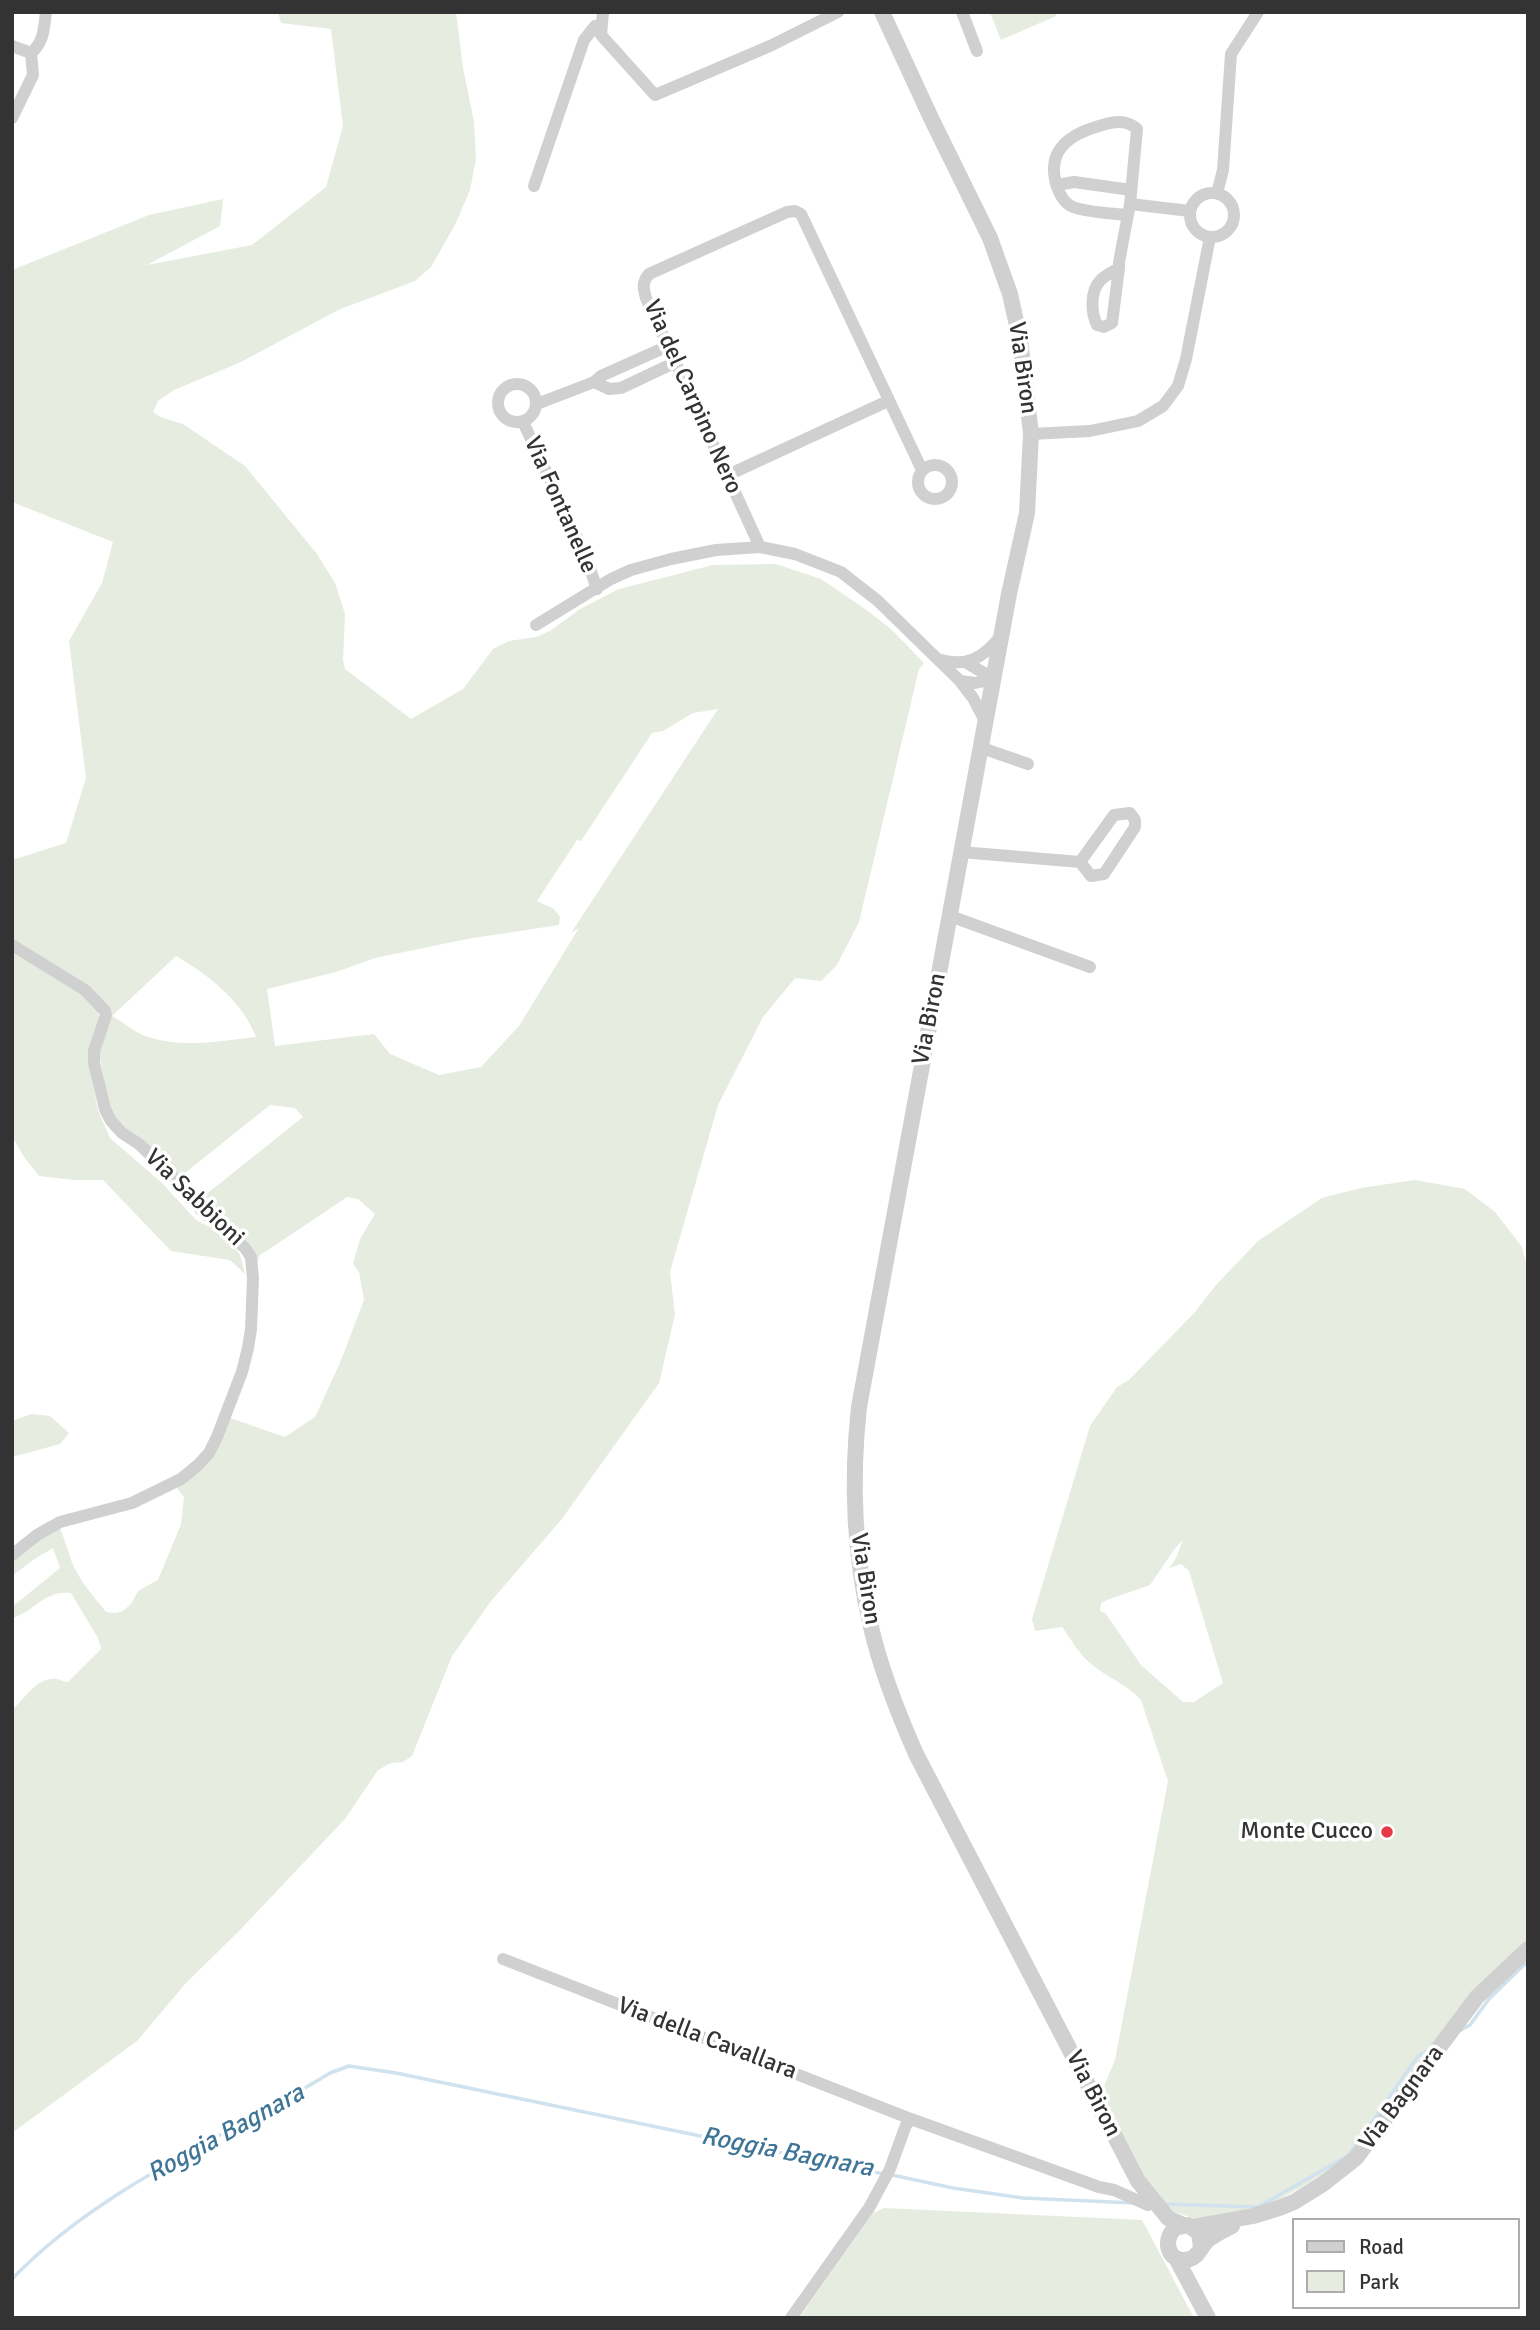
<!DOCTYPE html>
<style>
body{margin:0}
#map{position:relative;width:1540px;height:2330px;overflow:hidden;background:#fff;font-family:Signika,sans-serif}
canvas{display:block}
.frame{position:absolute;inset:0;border:14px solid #333;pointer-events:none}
.legend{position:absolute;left:1292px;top:2218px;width:228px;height:91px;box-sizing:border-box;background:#fff;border:2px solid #adadad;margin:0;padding:9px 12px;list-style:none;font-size:21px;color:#333}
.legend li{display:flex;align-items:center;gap:14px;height:35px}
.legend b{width:35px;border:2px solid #adadad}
</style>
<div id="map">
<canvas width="1540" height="2330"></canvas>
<div class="frame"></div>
<ul class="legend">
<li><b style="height:9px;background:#d0d0d0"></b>Road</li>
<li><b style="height:19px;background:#e6ecdf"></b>Park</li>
</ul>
</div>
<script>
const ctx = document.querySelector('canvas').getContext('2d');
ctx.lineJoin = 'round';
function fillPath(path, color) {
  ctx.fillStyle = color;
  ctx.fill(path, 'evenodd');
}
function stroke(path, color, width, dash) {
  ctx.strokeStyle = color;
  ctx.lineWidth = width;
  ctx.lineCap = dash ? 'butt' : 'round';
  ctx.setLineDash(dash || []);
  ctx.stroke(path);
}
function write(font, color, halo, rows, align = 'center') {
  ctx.font = font + ' Signika,sans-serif';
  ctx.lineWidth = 7;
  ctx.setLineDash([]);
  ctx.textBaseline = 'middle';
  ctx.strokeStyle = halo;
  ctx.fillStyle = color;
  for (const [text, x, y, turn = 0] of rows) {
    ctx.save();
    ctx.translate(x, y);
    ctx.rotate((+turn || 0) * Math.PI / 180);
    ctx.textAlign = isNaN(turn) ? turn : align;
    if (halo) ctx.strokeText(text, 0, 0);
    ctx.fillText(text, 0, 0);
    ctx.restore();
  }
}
const green = new Path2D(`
 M 278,12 L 456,12 L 463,68 L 474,122 L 476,159 L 470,190 L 455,225 L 431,267 L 415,281 L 338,310 L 241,362 L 174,390 L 158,401 L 153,412 L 160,417 L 183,424 L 245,466 L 317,554 L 335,583 L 345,614 L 343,660 L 345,669 L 411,719 L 463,689 L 493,649 L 509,641 L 536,637 L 550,631 L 580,609 L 619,589 L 713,565 L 776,564 L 821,579 L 868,611 L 892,630 L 924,663 L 919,669 L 859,922 L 837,965 L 821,981 L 795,978 L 763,1017 L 718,1105 L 670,1272 L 675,1315 L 659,1383 L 561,1520 L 491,1601 L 452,1656 L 412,1756 L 403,1762 L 391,1763 L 378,1770 L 345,1819 L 239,1931 L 186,1983 L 137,2041 L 12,2133 L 12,1710 C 25,1699 37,1676 57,1679 C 61,1680 65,1682 68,1682 L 101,1649 L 98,1638 L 71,1593 C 43,1590 35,1612 12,1618 L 12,1607 L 60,1568 L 53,1548 L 33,1560 L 12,1576 L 12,1558 L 59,1527 C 65,1539 68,1552 73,1565 C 81,1582 94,1597 106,1612 L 115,1613 L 123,1611 L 131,1604 L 138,1591 L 158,1580 L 181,1524 L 184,1497 L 176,1487 L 230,1418 L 285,1437 L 315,1417 L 340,1363 L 364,1300 L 359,1272 L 353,1264 L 360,1239 L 375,1214 L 358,1199 L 347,1197 L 259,1256 L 258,1261 L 243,1238 L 208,1211 L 199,1200 L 303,1117 L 295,1108 L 270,1105 L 180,1177 L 115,1119 L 109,1106 L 99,1053 L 111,1017 L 12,942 L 12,860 L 66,843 L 86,778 L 69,641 L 102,583 L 113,542 L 12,502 L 12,270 L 149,215 L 223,199 L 220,226 L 147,265 L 252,245 L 326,187 L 343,126 L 331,29 L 281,23 ZM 718,709 L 571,933 L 579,928 L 519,1026 L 481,1067 L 439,1075 L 390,1054 L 374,1034 L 275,1046 L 267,989 L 336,972 L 375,958 L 467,939 L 559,925 L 560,917 L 554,909 L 537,901 L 577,840 L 581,841 L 652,733 L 663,731 L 693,713 ZM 176,956 C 209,975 242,1001 256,1037 C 219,1041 182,1049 145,1036 C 134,1032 123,1022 112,1016 Z
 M 990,12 L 1055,12 L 1056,16 L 1001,40 Z
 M 12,951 C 36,966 75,985 93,1005 C 98,1009 99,1014 99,1020 L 91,1075 L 98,1110 L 110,1138 L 162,1183 L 196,1220 L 224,1234 L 240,1255 L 245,1274 L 230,1260 L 171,1251 L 103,1180 L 75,1180 L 39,1176 L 24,1157 L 12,1136 Z
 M 1415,1180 L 1465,1189 L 1495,1212 L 1522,1247 L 1528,1270 L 1528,1940 L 1474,1992 L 1353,2151 L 1320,2178 L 1268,2205 L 1196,2219 L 1172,2211 L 1157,2196 L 1148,2183 L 1101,2093 L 1115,2060 L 1168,1781 L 1141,1700 C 1127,1684 1106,1677 1090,1663 C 1079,1654 1071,1639 1062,1627 L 1035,1631 L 1032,1619 L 1090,1426 L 1117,1387 L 1129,1380 L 1195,1312 L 1216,1285 L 1258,1241 L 1322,1198 L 1361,1188 ZM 1183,1540 L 1176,1558 L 1169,1568 L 1181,1564 L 1189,1571 L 1223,1683 L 1194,1702 L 1183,1702 L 1141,1665 L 1106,1614 L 1100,1611 L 1101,1603 L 1107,1600 L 1150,1585 L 1176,1547 Z
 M 31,1414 L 50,1416 L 69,1433 L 60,1444 L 12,1457 L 12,1421 Z
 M 884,2208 L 1142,2220 L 1194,2318 L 799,2318 L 873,2213 Z`);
const stream = new Path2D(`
 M 1461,2030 L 1470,2025 L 1489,1999 L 1528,1961
 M 892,2175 L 953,2188 L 1023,2198 L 1134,2203
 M 1162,2204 L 1258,2207 L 1349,2155 L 1418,2056 L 1430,2049
 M 12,2279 C 100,2187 223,2139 330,2073 L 349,2066 L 396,2073 L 884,2174`);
const minor = new Path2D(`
 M 603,12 L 601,35 L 655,95 L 770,46 L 838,12
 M 962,12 L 977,51
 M 12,46 L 31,53
 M 31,53 C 44,42 44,28 46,12
 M 12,118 L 33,75 L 31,53
 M 1057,185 L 1074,182 L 1131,190
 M 534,186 L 584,40 L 595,26 L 600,26
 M1190 215a22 22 0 1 1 44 0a22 22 0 1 1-44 0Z
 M 1217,193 L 1223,170 L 1231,54 L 1258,12
 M 1130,204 L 1190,211
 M 1119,268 C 1113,272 1105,275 1100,281 C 1090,291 1091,313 1097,325 L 1104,327 L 1112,323 L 1119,268 L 1119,262 L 1130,204 L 1137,129 C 1125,118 1110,122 1096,127 C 1066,136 1046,153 1057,187 C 1060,195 1065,204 1073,207 C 1090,213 1111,213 1128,215
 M 594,382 L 609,389 L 621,388 L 676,362
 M498 403a19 19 0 1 1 38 0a19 19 0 1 1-38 0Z
 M 537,404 L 594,382 L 601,376 L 668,346
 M 523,422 L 585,554 L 597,589
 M 1031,434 L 1090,431 L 1138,421 L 1163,406 L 1178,386 L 1186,359 L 1210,237
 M918 482a17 17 0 1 1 34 0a17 17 0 1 1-34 0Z
 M 728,475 L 888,401
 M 760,547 L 646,298 C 643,288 642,282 649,274 L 787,212 L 795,211 L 801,214 L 922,470
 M 536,625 L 611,579 L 631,570 L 671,559 L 716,550 L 760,547 L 795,554 L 841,572 L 878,601 L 960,681 L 973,698 L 985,721
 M 941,660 C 967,667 983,658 1000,637
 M 967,663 L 994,679
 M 960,681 L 975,683 L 994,679
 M 982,748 L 1028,764
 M 961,852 L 1080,862 L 1091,876 L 1104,874 L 1135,827 L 1135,820 L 1130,813 L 1114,815 L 1080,862
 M 950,916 L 1090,967
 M 12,945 L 85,990 L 105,1011 L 106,1015 L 94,1051 L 94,1063 L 105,1109 L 111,1121 L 122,1133 L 139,1144 L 171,1174 L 201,1210 L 245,1248 L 251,1257 L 253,1278 L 251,1329 L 248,1348 L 242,1372 L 217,1437 L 209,1453 L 198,1465 L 181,1479 L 132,1503 L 60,1522 L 37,1535 L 12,1555
 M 503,1959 L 911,2119 L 1099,2187 L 1114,2190 L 1148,2205
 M 791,2318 L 869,2208 L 890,2169 L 906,2125 L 911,2119`);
const tertiary = new Path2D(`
 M 882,12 L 931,118 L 990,238 L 1010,294 L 1020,339 L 1031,434 L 1027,513 L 1009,594 L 859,1407 C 851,1480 854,1555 871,1627 C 881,1671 898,1713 916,1754 L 1138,2181 L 1168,2218 L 1183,2225
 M 1192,2227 L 1253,2216 L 1279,2208 L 1294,2202 L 1323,2184 L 1356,2158 L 1477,1997 L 1528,1949
 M 1201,2247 L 1199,2233 L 1188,2225 L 1175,2228 C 1161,2241 1169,2265 1190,2259 C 1199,2256 1201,2246 1208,2240 C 1215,2234 1224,2230 1232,2226
 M 1176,2258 L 1208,2318`);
const markers = [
 [1387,1832,7,"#e63946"]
];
const streetNames = [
 ["Via Biron",1022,368,82],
 ["Via del Carpino Nero",692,397,66],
 ["Via Fontanelle",560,505,66],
 ["Via Biron",930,1019,-79],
 ["Via Sabbioni",194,1198,44],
 ["Via Biron",865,1579,81],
 ["Via della Cavallara",707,2039,21],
 ["Via Biron",1093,2094,63],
 ["Via Bagnara",1402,2098,-53]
];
const poiNames = [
 ["Monte Cucco",1373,1832]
];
const waterNames = [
 ["Roggia Bagnara",226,2134,-29],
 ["Roggia Bagnara",787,2153,11]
];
fillPath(green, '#e6ecdf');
stroke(stream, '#cfe2ee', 3.5);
stroke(minor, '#d0d0d0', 12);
stroke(tertiary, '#d0d0d0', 16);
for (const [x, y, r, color] of markers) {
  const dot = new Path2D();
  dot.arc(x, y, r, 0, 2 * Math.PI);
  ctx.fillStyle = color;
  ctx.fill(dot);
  stroke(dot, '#fff', 2.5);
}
write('24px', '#333', '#fff', streetNames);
write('24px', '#333', '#fff', poiNames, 'right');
write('italic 26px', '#3f7597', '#fff', waterNames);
</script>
